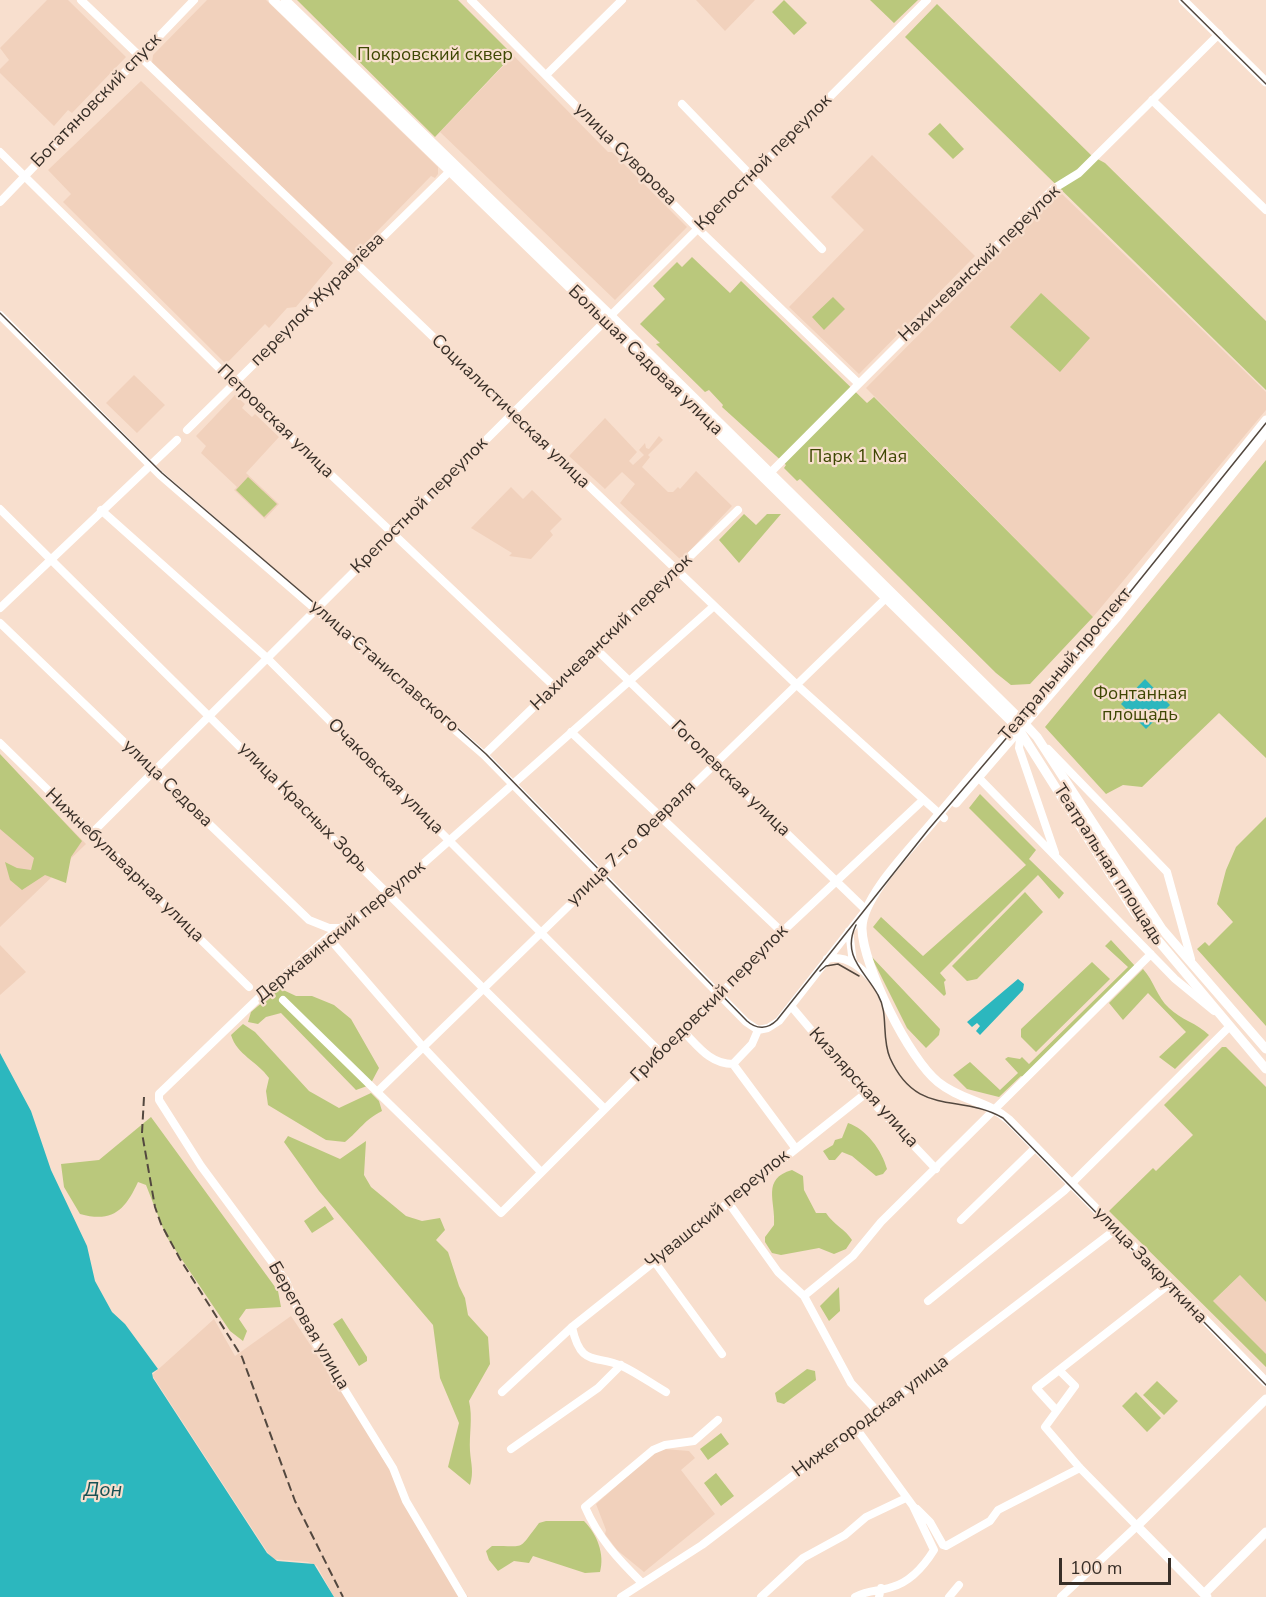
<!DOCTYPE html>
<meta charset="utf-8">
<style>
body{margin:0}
#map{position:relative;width:1266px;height:1597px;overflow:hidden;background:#f8dfce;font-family:"Nunito Sans",sans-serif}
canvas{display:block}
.scale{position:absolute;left:1059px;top:1558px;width:112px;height:27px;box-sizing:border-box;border:3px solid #382f28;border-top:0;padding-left:8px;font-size:18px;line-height:21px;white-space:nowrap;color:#382f28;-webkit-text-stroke:4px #f8dfce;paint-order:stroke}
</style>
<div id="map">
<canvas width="1266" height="1597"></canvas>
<div class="scale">100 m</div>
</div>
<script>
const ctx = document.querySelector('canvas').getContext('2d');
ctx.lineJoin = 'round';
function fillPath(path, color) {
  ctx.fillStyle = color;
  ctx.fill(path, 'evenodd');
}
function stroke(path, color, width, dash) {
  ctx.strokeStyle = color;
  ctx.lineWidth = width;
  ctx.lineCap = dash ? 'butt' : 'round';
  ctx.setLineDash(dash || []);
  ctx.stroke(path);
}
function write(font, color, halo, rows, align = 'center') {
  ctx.font = font + ' "Nunito Sans",sans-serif';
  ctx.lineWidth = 4.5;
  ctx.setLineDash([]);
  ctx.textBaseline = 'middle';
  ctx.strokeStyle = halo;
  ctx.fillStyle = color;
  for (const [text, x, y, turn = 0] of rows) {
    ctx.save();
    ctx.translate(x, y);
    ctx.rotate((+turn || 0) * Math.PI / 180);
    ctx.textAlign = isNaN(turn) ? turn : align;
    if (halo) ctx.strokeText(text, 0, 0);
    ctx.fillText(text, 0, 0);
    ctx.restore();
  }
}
const built = new Path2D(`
 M 47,0 L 68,0 L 126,57 L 72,113 L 68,110 L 54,126 L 0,73 L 0,69 L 9,60 L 0,48 Z
 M 207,0 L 266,0 L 438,167 L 438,174 L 435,178 L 431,176 L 354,255 L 152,63 L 153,55 Z
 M 696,0 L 755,0 L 725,31 Z
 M 510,52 L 608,152 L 612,152 L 687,227 L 615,300 L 440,132 L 507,62 L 504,59 Z
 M 141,81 L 333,263 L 296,307 L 287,308 L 269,328 L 265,324 L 226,364 L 63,202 L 71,194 L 48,170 Z
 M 872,155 L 975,256 L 859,374 L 789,307 L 864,230 L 831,197 Z
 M 1060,192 L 1266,392 L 1266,410 L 1093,617 L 866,388 Z
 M 134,375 L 165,405 L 137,433 L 106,403 Z
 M 235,395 L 245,404 L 242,408 L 252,417 L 255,414 L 279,437 L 246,473 L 279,504 L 265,519 L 234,490 L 237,487 L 201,453 L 206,446 L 196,436 Z
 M 605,418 L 637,452 L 629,461 L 633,465 L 644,455 L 639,450 L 645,443 L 646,448 L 649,449 L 659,436 L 663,440 L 648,455 L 650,457 L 642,467 L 668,492 L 673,492 L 678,487 L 680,489 L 696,471 L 732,506 L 681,560 L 620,503 L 635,484 L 622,472 L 605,489 L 569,456 Z
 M 511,487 L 523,499 L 532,490 L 562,519 L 550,531 L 553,535 L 531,559 L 509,556 L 512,553 L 471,528 Z
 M 0,755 L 86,844 L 0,927 Z
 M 0,945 L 26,972 L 0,995 Z
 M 1240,1275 L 1266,1302 L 1266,1367 L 1207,1307 Z
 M 291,1316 L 348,1401 L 468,1597 L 334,1597 L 317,1566 L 308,1562 L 272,1559 L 152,1375 L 214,1319 L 235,1356 Z
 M 664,1449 L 689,1451 L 695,1458 L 681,1470 L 715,1514 L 644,1572 L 617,1550 L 605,1534 L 606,1530 L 596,1504 L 654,1453 Z`);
const green = new Path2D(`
 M 297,0 L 458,0 L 510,52 L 504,58 L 507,61 L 435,137 Z
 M 784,0 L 807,23 L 794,35 L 772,12 Z
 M 870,0 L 918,0 L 894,23 Z
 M 937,4 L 1092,156 L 1105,163 L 1266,321 L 1266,390 L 905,37 Z
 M 940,123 L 964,149 L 953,159 L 928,134 Z
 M 692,257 L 730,293 L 741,281 L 867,403 L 874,397 L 1093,617 L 1030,684 L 1011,685 L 996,673 L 800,479 L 797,481 L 784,468 L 786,465 L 722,407 L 723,405 L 709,390 L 705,392 L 656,344 L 660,343 L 640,324 L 665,299 L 653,286 L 677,262 L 682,267 Z
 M 1041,293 L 1090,338 L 1060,372 L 1010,327 Z
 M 833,297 L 845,309 L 824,330 L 812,317 Z
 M 1266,460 L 1266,758 L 1219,713 L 1142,787 L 1123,785 L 1106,794 L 1045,727 Z
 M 248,477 L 277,504 L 264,517 L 236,490 Z
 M 744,514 L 756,525 L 767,514 L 781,514 L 739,563 L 719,540 Z
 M 0,754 L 82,841 L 71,857 L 66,883 L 45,875 L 22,890 L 10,880 L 5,862 L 17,868 L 31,870 L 34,858 L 0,829 Z
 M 980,794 L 1036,850 L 1029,859 L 1064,893 L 1059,899 L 1038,875 L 940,973 L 946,980 L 944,982 L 946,994 L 944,996 L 873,927 L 881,917 L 923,956 L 1026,865 L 969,808 Z
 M 1266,817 L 1266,1026 L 1197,949 L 1205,942 L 1209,946 L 1233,922 L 1217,904 L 1226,870 L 1236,847 Z
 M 1025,892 L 1043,912 L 977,979 L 967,981 L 952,966 Z
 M 1111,940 L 1135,966 L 1023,1077 L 1021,1076 L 999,1097 L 967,1089 L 953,1075 L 970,1062 L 1000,1090 L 1018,1073 L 1005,1059 L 1008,1057 L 1020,1059 L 1022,1057 L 1029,1064 L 1128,967 L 1105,946 Z
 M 871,956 L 940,1029 L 939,1035 L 926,1048 L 907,1028 Z
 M 1092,962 L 1110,979 L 1036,1052 L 1021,1037 L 1021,1029 Z
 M 1143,969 C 1154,981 1157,997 1169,1008 C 1181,1020 1197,1023 1209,1035 L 1175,1069 L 1159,1057 L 1186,1032 L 1148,993 L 1123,1020 L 1109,1003 Z
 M 279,988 L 296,996 L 312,996 L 334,1005 L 351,1019 L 379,1068 L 370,1085 L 356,1090 L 281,1013 L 266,1017 L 258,1024 L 248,1022 L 251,1012 Z
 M 243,1024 L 255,1032 L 309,1091 L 339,1108 L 371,1093 L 379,1101 L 382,1111 C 364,1120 360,1130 345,1142 L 326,1140 L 268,1105 L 266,1091 L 269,1078 C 257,1061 237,1055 231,1035 Z
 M 1222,1047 L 1226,1047 L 1266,1087 L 1266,1302 L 1240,1275 L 1213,1301 L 1266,1354 L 1266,1367 L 1109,1211 L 1153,1168 L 1156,1171 L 1193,1135 L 1164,1105 Z
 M 151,1117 L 278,1291 L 281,1307 L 246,1309 L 239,1319 L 247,1331 L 243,1341 L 230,1331 L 166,1236 L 146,1185 L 138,1182 C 125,1210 113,1223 80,1214 L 64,1187 L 61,1164 L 99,1160 Z
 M 848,1123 C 866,1129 882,1150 887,1169 L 883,1174 L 876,1176 L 852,1156 L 842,1152 L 835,1160 L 829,1160 L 823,1151 L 833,1145 L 835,1140 L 842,1138 Z
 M 288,1136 L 340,1159 L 366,1141 L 364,1175 L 371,1187 L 406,1216 L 422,1221 L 440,1218 L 445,1230 L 436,1240 L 448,1252 L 459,1286 L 465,1298 L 468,1315 L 488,1337 L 490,1364 L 469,1401 C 473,1418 469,1434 470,1451 C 471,1464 474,1472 470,1485 L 448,1467 L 459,1423 L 440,1378 L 433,1325 L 319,1191 L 284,1142 Z
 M 792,1170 L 803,1176 L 804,1190 L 816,1213 L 826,1213 C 834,1225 845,1229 852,1240 L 846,1249 L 834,1254 L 819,1248 L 781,1255 L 772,1253 L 765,1242 L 765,1237 L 774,1225 C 776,1201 761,1179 792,1170 Z
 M 325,1206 L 334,1219 L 312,1233 L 304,1221 Z
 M 839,1287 L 840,1311 L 829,1321 L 820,1306 Z
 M 342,1318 L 367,1357 L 367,1361 L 359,1366 L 333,1324 Z
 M 807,1369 L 815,1371 L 816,1380 L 784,1404 L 777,1402 L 775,1393 Z
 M 1157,1381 L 1178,1401 L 1164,1415 L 1143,1395 Z
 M 1136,1392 L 1161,1418 L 1147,1432 L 1122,1406 Z
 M 721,1433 L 729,1444 L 708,1460 L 700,1449 Z
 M 716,1473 L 734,1496 L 721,1506 L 704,1483 Z
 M 546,1521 L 584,1521 C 597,1534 605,1554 600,1572 L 585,1573 L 533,1556 L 529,1563 L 514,1561 L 498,1571 L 489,1560 L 486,1551 L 492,1546 C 527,1545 516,1553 539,1523 Z`);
const water = new Path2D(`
 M 1145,679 L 1170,705 L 1146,729 L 1121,704 Z
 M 1018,979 L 1024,984 L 1023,990 L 980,1035 L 976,1031 L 980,1026 L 977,1023 L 972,1027 L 967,1022 Z
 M 0,1053 L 31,1111 L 51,1170 L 87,1246 L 95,1281 L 112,1312 L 125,1324 L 158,1369 L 152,1373 L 153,1378 L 267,1553 L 277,1561 L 314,1564 L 334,1597 L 0,1597 Z`);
const minor = new Path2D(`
 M 81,0 L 798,686 L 944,818
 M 471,0 L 697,228 L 858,383
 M 546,75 L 622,0
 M 1152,100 L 1266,210
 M 682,104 L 822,249
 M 0,152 L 234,383 L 555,687
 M 0,202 L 194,0
 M 0,315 L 160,475 L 484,755 L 746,1022 L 758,1030
 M 187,430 L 450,171
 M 770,473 L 1053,189 L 1079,173 L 1219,34
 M 0,509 L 605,1109
 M 101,510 L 267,658 L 661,1053
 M 0,608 L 177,440
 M 0,623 L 309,920 L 329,928 L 342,928
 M 595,648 L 866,910 L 779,1021 L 768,1028 L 758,1030
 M 1021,731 L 1019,748 L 1055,853
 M 571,732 L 782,932
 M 0,743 L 249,987
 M 1048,749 L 1167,872 L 1191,959
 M 484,755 L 738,510
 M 978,777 L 1175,979 L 1214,1011
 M 91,834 L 927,0
 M 849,931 L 853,963
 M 328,937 L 424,1048 L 541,1172
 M 827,959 C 847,954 863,969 875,983
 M 283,1000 L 501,1213 L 782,932 L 923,800
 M 791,1006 L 865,1094 L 936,1169
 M 683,1031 C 698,1046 710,1064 733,1064 L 796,1149
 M 733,1064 L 752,1044 L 758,1030
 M 378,1091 L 886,598
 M 728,1202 L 778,1272 L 804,1296 L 851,1383 L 877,1411
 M 961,1220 L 1036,1147
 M 654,1261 L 722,1354
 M 804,1296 L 853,1256 L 881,1222 L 1151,954
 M 928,1301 L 1064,1191 L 1229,1027
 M 572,1327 C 581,1368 595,1354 622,1366 C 637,1373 652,1384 666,1392
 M 1060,1371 L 1075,1386 L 1045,1427 L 1080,1468 L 1137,1526 L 1061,1597
 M 502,1392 L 572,1327 L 865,1094
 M 1056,1410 L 1036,1388 L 1168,1285
 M 511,1449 L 598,1388 L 621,1365
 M 917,1509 L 930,1522 L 943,1545 L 946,1546 L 990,1521 L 998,1510 L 1080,1468
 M 642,1583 C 618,1559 599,1539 585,1507 L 653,1450 L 665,1445 L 694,1441 L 718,1420
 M 463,1597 L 406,1501 L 393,1468 L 304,1324 L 286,1281 L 201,1166 L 159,1100 L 159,1094 L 269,988 L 328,937 L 389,894 L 714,606
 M 621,1597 L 702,1545 L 1115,1230
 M 761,1597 L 803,1558 L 845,1535 L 866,1517 L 906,1498
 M 855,1597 C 870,1589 878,1592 892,1587 C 910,1582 924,1566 934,1550 L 913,1506 L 856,1428
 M 879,1597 L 881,1588
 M 949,1597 L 959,1585`);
const major = new Path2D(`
 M 273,0 L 600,317 L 1018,728 L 1135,913 L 1266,1069
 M 285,0 L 606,311 L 1025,724 L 1037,737 L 1162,929 L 1266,1049
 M 1183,0 L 1266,82
 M 1266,420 C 1214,484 1164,548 1111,612 C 1052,683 990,753 931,824 C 911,848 861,898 862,929 C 863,966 909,1059 938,1082 C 960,1100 987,1101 1009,1120 L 1266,1382
 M 956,803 L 1118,616 L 1266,432
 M 1204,1594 L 1266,1532
 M 1207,1597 L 1137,1526 L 1266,1399`);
const tram = new Path2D(`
 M 1181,0 L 1266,84
 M 0,313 L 162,473 L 389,667 L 486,754 L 747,1021 C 757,1030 768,1029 777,1020 L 928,830 L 1114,612 L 1266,423
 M 856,925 C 841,956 865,971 878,995 C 889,1014 881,1037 890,1058 C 917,1118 960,1093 1003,1118 L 1266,1385
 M 820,971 L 826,966 L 838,964 L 859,976`);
const rail = new Path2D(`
 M 144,1097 L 142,1133 L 155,1207 L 161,1224 L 180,1259 L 242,1357 L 295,1501 L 343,1597`);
const parkNames = [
 ["Покровский сквер",435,56],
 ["Парк 1 Мая",858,458],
 ["Фонтанная",1140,695],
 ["площадь",1140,716]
];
const streetNames = [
 ["Богатяновский спуск",97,101,-46],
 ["улица Суворова",625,155,45],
 ["Крепостной переулок",764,163,-45],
 ["Нахичеванский переулок",980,264,-44],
 ["переулок Журавлёва",318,300,-45],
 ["Большая Садовая улица",645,361,44],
 ["Социалистическая улица",510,412,44],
 ["Петровская улица",275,422,44],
 ["Крепостной переулок",420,506,-45],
 ["Нахичеванский переулок",612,633,-44],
 ["Театральный проспект",1066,665,-50],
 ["улица Станиславского",384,667,41],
 ["Очаковская улица",385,777,45],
 ["Гоголевская улица",730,779,44],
 ["улица Седова",167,784,44],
 ["улица Красных Зорь",303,808,45],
 ["улица 7-го Февраля",632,844,-44],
 ["Театральная площадь",1108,865,57],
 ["Нижнебульварная улица",124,866,44],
 ["Державинский переулок",341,932,-39],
 ["Грибоедовский переулок",710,1004,-45],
 ["Кизлярская улица",863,1088,48],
 ["Чувашский переулок",718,1210,-39],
 ["улица Закруткина",1150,1266,46],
 ["Береговая улица",308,1326,60],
 ["Нижегородская улица",871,1417,-37]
];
const waterNames = [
 ["Дон",103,1491]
];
fillPath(built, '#f1d1bc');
fillPath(green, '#bac87c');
fillPath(water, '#2cb7be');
stroke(minor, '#fff', 8);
stroke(major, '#fff', 9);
stroke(tram, '#53483f', 1.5);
stroke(rail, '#53483f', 2, [9, 4.5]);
write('18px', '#3e4703', '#f8dfce', parkNames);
write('18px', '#382f28', '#f8dfce', streetNames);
write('italic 20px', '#195154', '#f8dfce', waterNames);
</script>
